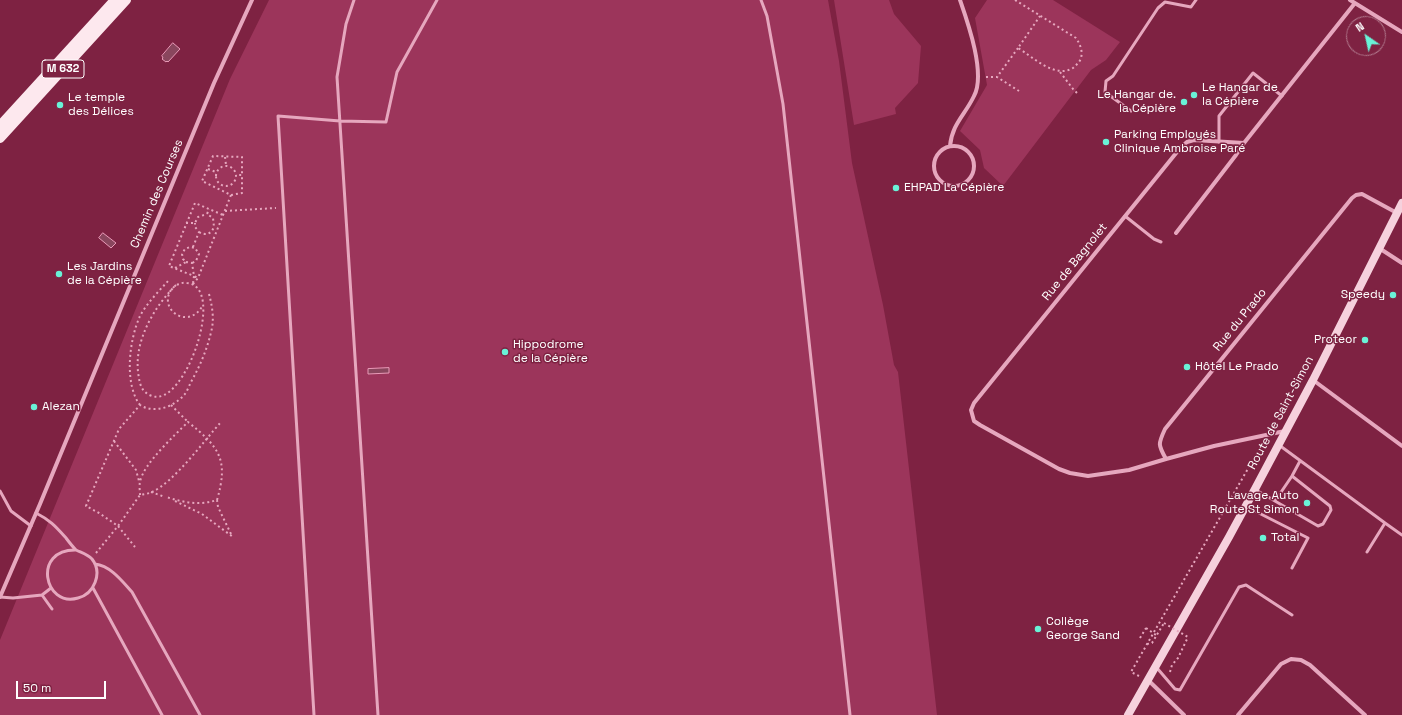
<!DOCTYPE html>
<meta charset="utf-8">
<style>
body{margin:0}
#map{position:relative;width:1402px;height:715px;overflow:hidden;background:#7e2242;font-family:"Space Grotesk",sans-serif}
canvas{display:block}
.north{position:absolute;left:1346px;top:16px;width:40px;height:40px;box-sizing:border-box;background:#7e2242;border:1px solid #b27a8e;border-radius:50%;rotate:326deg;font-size:11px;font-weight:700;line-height:16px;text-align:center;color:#fff}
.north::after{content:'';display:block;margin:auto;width:14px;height:18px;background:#69f2d7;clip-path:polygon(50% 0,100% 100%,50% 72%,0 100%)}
.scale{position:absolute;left:16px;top:681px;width:90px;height:18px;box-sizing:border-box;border:2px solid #fff;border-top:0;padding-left:5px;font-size:12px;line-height:14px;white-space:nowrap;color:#fff;-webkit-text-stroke:3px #7e2242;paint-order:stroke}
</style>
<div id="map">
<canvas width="1402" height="715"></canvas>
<div class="north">N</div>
<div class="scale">50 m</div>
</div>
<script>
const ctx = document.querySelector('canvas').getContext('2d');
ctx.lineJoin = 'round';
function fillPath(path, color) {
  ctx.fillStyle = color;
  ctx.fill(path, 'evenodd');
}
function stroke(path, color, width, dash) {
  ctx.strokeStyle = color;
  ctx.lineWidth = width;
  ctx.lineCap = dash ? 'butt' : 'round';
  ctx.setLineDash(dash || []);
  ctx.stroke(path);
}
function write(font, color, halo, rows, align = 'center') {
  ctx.font = font + ' "Space Grotesk",sans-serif';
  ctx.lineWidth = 3;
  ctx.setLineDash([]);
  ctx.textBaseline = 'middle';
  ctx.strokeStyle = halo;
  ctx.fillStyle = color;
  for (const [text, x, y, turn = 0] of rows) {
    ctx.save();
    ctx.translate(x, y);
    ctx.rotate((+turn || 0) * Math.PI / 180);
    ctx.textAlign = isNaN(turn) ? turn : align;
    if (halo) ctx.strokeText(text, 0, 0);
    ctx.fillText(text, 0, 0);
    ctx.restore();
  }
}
const green = new Path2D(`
 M 269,0 L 828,0 L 839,61 L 852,163 L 883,305 L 894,365 L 898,372 L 937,715 L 0,715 L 0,640 L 230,79 Z
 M 834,0 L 889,0 L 894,14 L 921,46 L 918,83 L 895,108 L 896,114 L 854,125 Z
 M 987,0 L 1053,0 L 1120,42 L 1106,60 L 1091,70 L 1003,186 L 984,168 L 980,150 L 960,131 L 987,85 L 975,18 Z`);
const water = new Path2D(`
 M 173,43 L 180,49 L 168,62 L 167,61 L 166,62 L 162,59 L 163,58 L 162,56 Z
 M 103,233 L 116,243 L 111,248 L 99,238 Z
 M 389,368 L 389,373 L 368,374 L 368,369 Z`);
const path = new Path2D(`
 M 1015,0 L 1076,38 C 1080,44 1083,51 1081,58 C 1080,62 1076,65 1073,68 C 1055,79 1033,57 1018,48 L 1040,16
 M 1018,48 L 997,77 L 1019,91
 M 1060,72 L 1073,89 L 1077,93
 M 986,77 L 997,77
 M 225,157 L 226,165
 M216 176a10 10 0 1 1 20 0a10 10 0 1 1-20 0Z
 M 208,169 L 216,172
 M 231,195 L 242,193 L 242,175 L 237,175
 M 225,211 L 276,208
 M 186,223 L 195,223 L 198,217 L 207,214
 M 199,232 C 206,236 211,234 214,227 L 213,218 L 207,214 L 209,209
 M 193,247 L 199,232 L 195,227 L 195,223
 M 186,262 L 192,263 L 194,276 L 198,278
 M 175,268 L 186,262 L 183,259 L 182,254 L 185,249 L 190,247 L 195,248 L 199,254 L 196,261 L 192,263
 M 193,283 L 194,276 L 169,266 L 195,203 L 223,215
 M 193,284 L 198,278 L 231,195 L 202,181 L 213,156 L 242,157 L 242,175
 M 176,285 C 153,308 132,344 139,378 C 140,386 143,393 152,396 C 185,408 227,286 187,283 C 181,282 175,285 171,290 C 158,310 189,331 203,305
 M 209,294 C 212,305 214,317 212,328 C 208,347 201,364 191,382 C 189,386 187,392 184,395 C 174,407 154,414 140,405 L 119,429 L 86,506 L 99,513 L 118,526 L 140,495 C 144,494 148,494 152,492 C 174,482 204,441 221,422
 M 140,405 C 124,384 129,340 140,316 C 147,303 159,291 169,280
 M 171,405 L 188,422
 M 114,441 L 136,470 L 139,481
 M 151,492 L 165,497
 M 140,495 C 140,491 139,486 140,482 C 143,464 175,435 188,422 C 219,447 229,459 217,500 C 199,506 183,502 166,497
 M 217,500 L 218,507 L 232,536
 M 175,501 L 202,514 L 233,537
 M 96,553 L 118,526 L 135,547
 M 1140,638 L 1146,628
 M 1147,644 L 1152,643 L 1164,623
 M 1170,672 L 1172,665 L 1178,658 L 1188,637
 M 1139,676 L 1131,672 L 1261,446 L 1263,445`);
const lane = new Path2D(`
 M 354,0 L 346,24 L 337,77 L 378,715
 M 761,0 L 767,16 L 783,104 L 850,715
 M 1131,111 L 1105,92 L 1106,81 L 1113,76 L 1158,8 L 1165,2 L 1191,7 L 1196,0
 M 1219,142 L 1219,116 L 1253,73 L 1282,96
 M 1125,216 L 1154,239 L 1161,242
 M 1279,445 L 1385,523
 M 1256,490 L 1318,526 L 1323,524 L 1331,510 L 1330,506 L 1292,476 L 1300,461
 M 0,491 L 11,511 L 31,526
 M 1275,501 L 1292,476
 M 1247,507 L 1308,538 L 1292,568
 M 36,513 C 50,520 56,527 66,538 C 69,542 73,547 76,550 C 82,553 87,554 92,559 C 103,573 94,594 78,598 C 44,608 32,549 76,550
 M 1367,552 L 1385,523 L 1402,535
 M 95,564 C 111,566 122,581 132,592 L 200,715
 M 93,588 L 162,715
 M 42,595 L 51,588
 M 0,597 L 13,598 L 42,595 L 52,609
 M 1157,668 L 1175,689 L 1180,690 L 1239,587 L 1246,585 L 1292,615
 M 314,715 L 278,116 L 340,121 L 386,122 L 397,72 L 437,0`);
const street = new Path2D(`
 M 1350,0 L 1402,32
 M 950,146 C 952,124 965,115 974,96 C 986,74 968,23 960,0
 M934 166a20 20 0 1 1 40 0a20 20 0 1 1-40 0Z
 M 1176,233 L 1236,155 L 1244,143
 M 1379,248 L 1402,263
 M 1313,380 L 1402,446
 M 1285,431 L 1214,446 L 1166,459 C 1158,445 1158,444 1165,429 L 1352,198 L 1356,195 L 1362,194 L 1397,213
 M 1166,459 L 1129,470 L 1088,476 L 1070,473 L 1059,469 L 980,425 L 974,421 L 971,410 L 974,403 L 1181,147 L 1187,142 L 1194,140 L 1244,143 L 1355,3
 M 0,597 L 40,504 L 214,83 L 252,0
 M 1148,680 L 1184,715
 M 1238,715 L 1281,664 L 1291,659 L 1301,660 L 1310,665 L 1365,715`);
const secondary = new Path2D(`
 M 1128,715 L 1229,537 L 1255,489 L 1313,380 L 1402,203`);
const primary = new Path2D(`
 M 0,126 L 115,0
 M 0,138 L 126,0`);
const pathBridge = new Path2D(`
 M 1164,623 L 1188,637
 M 1146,628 L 1156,635`);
const markers = [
 [1194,95,4,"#69f2d7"],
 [1184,102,4,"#69f2d7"],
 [60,105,4,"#69f2d7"],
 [1106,142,4,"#69f2d7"],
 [896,188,4,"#69f2d7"],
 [59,274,4,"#69f2d7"],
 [1393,295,4,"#69f2d7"],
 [1365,340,4,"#69f2d7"],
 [505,352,4,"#69f2d7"],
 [1187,367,4,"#69f2d7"],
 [34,407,4,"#69f2d7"],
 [1307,503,4,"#69f2d7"],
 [1263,538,4,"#69f2d7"],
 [1038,629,4,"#69f2d7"]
];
const shields = [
 [63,69,42]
];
const shieldNames = [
 ["M 632",63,69]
];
const poiNames = [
 ["Le Hangar de",1202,88],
 ["la Cépière",1202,102],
 ["Le Hangar de.",1176,95,"right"],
 ["la Cépière",1176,109,"right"],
 ["Le temple",68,98],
 ["des Délices",68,112],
 ["Parking Employés",1114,135],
 ["Clinique Ambroise Paré",1114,149],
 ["EHPAD La Cépière",904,188],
 ["Les Jardins",67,267],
 ["de la Cépière",67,281],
 ["Speedy",1385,295,"right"],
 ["Proteor",1357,340,"right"],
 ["Hippodrome",513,345],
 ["de la Cépière",513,359],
 ["Hôtel Le Prado",1195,367],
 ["Alezan",42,407],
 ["Lavage Auto",1299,496,"right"],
 ["Route St Simon",1299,510,"right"],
 ["Total",1271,538],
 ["Collège",1046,622],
 ["George Sand",1046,636]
];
const streetNames = [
 ["Chemin des Courses",157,194,-67],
 ["Rue de Bagnolet",1075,262,-51],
 ["Rue du Prado",1240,320,-51],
 ["Route de Saint-Simon",1281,413,-62]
];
fillPath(green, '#9c355b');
fillPath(water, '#89465d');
stroke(water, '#e89bb8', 1);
stroke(path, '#e6a7be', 2, [2, 3]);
stroke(lane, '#e6a7be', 3);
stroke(street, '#e6a7be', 4);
stroke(secondary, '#f6d1dd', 8);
stroke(primary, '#fde8ee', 10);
stroke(pathBridge, '#e6a7be', 2, [2, 3]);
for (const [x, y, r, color] of markers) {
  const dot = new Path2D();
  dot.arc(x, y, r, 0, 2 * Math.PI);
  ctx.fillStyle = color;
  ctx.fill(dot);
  stroke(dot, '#7e2242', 1.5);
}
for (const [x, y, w] of shields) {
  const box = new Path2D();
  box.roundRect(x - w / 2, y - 9, w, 18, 3);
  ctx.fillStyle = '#7e2242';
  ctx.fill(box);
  stroke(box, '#fff', 1);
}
write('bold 11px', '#fff', null, shieldNames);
write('12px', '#fff', '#7e2242', poiNames, 'left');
write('12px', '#fff', '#7e2242', streetNames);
</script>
